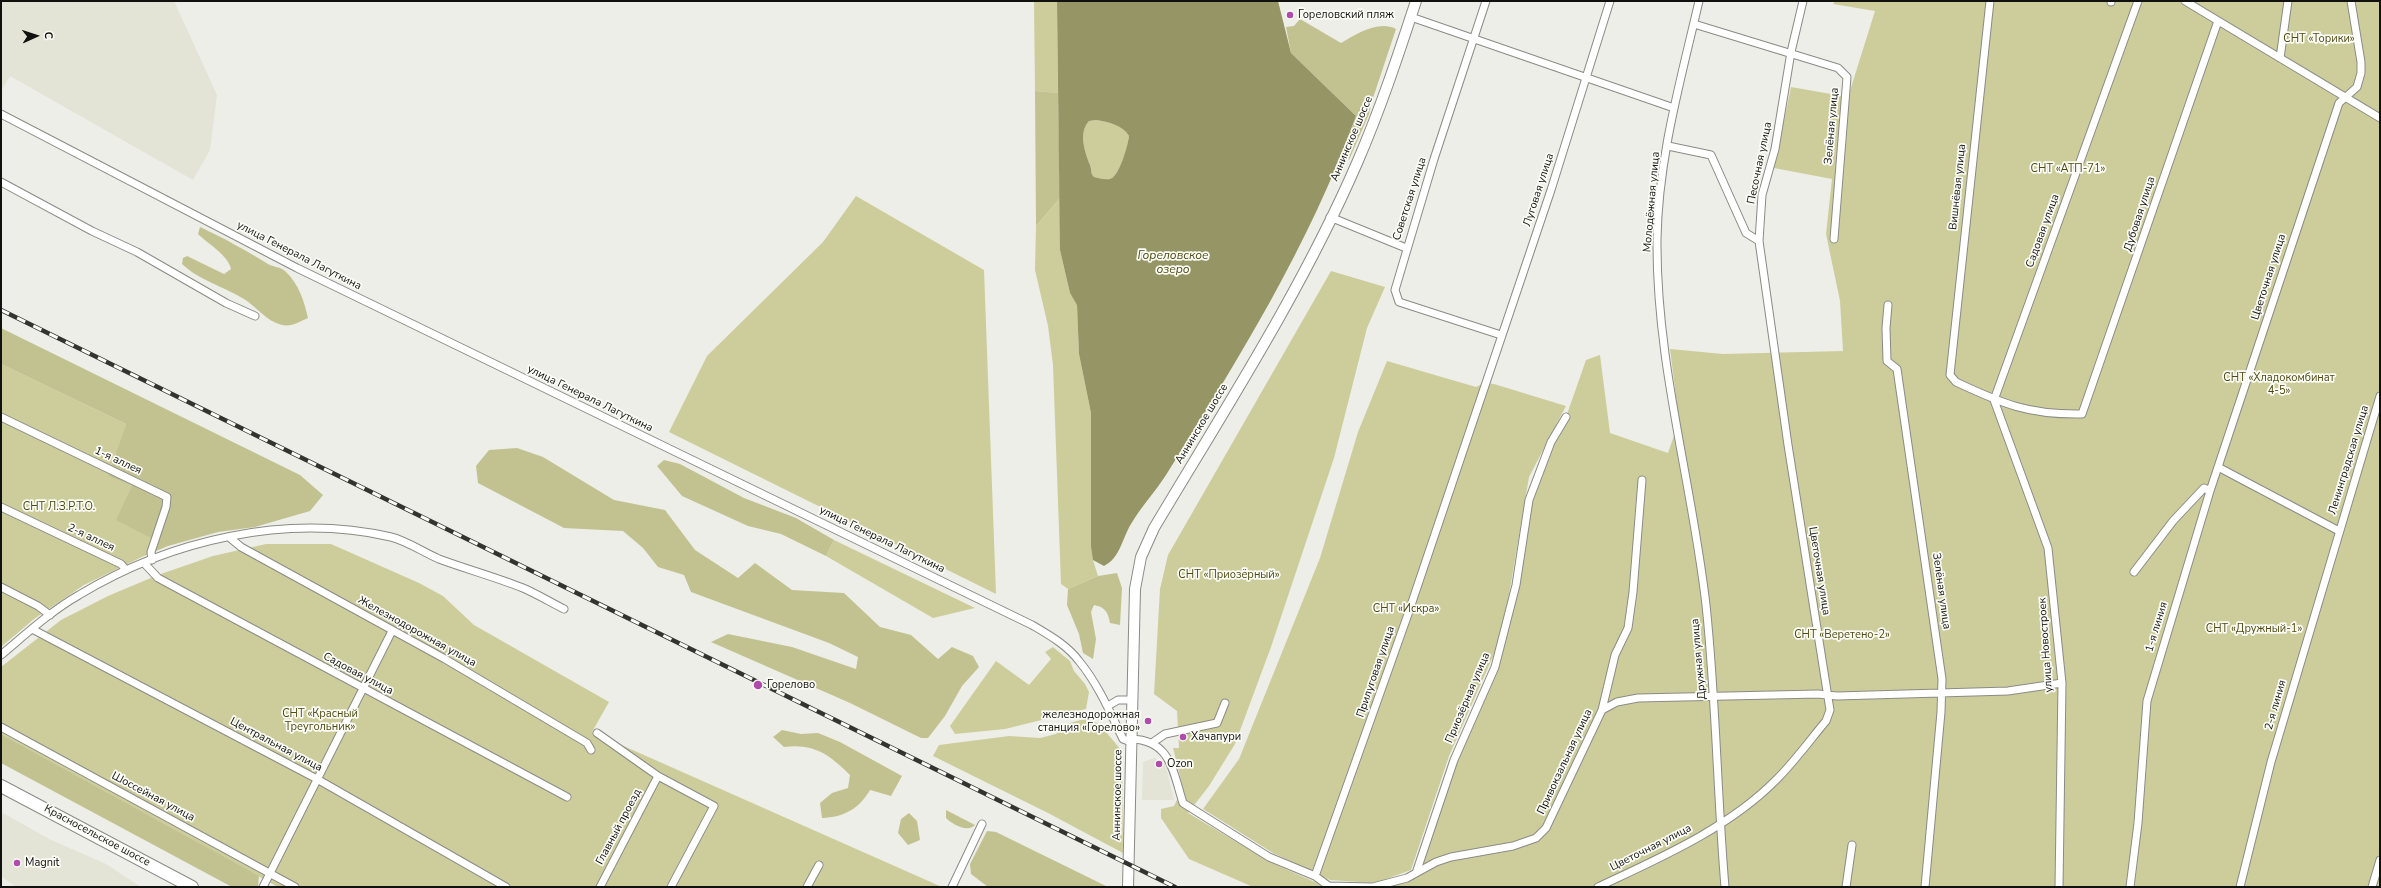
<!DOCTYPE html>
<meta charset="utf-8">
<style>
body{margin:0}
#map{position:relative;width:2381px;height:888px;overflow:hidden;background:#edeee7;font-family:"Nunito Sans",sans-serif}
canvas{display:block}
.frame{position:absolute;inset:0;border:2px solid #11110f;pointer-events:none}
.north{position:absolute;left:16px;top:16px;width:40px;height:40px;-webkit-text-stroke:3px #fbfbf5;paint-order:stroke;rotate:87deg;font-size:11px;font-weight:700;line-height:16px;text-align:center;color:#11110f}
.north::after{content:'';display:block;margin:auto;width:14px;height:18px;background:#11110f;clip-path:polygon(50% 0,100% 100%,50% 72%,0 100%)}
</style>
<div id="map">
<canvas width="2381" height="888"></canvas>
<div class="frame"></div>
<div class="north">С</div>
</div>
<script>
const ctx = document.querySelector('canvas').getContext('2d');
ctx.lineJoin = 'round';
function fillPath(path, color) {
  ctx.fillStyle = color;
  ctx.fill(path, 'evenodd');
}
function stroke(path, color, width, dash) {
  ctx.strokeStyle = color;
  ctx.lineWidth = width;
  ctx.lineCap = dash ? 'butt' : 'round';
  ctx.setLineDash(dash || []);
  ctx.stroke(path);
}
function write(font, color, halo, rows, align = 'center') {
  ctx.font = font + ' "Nunito Sans",sans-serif';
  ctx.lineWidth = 3.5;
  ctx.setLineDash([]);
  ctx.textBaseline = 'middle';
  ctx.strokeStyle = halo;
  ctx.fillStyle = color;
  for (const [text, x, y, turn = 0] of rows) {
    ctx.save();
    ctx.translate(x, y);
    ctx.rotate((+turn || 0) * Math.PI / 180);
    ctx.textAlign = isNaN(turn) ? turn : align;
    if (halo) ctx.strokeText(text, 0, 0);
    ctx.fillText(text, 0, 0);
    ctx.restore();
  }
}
const built = new Path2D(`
 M 1,1 L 174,1 L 217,95 L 210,150 L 193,180 L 10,76 L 1,91 Z
 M 1154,758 L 1165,763 L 1174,800 L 1142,800 L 1143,762 Z
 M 3,813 L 49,839 L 106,864 L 141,887 L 16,887 L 1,876 L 1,816 Z`);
const green = new Path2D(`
 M 1034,1 L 1057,1 L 1058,93 L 1035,91 Z
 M 1835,1 L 2380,1 L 2380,887 L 1330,887 L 1373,887 L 1416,873 L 1454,760 L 1495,667 L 1535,480 L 1566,417 L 1586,360 L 1600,355 L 1610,433 L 1668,453 L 1679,421 L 1670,349 L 1723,354 L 1843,351 L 1840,301 L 1826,234 L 1832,179 L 1774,168 L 1791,87 L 1848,97 L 1875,11 L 1833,4 Z
 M 1096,120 C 1108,122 1123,125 1129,136 C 1128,145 1119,177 1110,179 C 1105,180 1099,178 1094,177 C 1090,173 1092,170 1090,165 C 1085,152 1078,133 1089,121 Z
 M 856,196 L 984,270 L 996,594 L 669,432 L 707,356 L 823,242 Z
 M 1060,198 L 1060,250 L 1070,293 L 1077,304 L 1079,354 L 1091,413 L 1093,560 L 1098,576 L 1068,589 L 1061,584 L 1053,365 L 1048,326 L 1035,270 L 1036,226 Z
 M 1331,271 L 1385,287 L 1367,328 L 1334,458 L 1271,647 L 1235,744 L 1209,786 L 1188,813 L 1272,863 L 1317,883 L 1322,887 L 1253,887 L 1189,859 L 1161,818 L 1161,809 L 1174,806 L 1183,788 L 1173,748 L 1179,748 L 1177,711 L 1154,694 L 1160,589 L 1168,555 Z
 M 1387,361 L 1476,387 L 1484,383 L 1494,384 L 1566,406 L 1529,477 L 1502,636 L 1449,756 L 1411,870 L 1375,883 L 1330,880 L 1273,853 L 1203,809 L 1239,759 L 1320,558 L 1358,432 Z
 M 1,364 L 126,424 L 109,476 L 132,486 L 151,538 L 144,556 L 84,585 L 34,619 L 1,647 Z
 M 834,540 L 975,608 L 933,618 L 826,556 Z
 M 266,544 L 331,544 L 419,583 L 443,596 L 474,625 L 609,702 L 592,732 L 942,887 L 278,887 L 1,734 L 1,667 L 61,620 L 108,596 L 158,575 L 213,556 Z
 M 1053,647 L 1070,661 L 1074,671 L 1085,684 L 1089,692 L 1086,709 L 1005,729 L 955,734 L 950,726 L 996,661 L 1029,685 L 1051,659 L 1045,652 Z
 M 1088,718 L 1100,725 L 1122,751 L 1123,853 L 1048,813 L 933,756 L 939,745 L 1009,736 L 1040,738 L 1056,734 L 1066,724 Z`);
const forest = new Path2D(`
 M 1300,19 L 1341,43 C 1357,34 1378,20 1396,29 L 1371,104 L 1369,114 L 1349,160 L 1343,152 L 1356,116 L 1291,53 L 1286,27 L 1294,26 Z
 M 1035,91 L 1058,93 L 1060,198 L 1036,226 Z
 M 200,227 C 224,238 245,250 268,264 C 273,267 281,267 285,271 C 299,284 304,301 308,318 C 299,322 292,327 282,325 C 266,321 257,307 244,299 C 223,286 200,281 182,264 L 183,258 L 187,256 L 224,274 L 231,269 C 229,256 207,243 198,234 Z
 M 1,328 L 300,475 L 323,495 L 310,511 L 255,527 L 218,532 L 168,546 L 144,556 L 151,538 L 116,520 L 132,486 L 108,476 L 126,424 L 1,364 Z
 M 517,448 L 543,457 L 614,500 L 665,510 L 695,550 L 738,578 L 755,563 L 792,590 L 844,593 L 880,627 L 911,635 L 938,659 L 952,647 L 973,656 L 979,667 L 962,686 L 945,716 L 928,738 L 921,738 L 850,703 L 711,642 L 728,634 L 792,647 L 856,669 L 858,657 L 829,643 L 691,592 L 684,575 L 658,567 L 643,548 L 623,531 L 564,528 L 478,483 L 476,466 L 489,450 Z
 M 664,460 L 680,464 L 744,498 L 796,518 L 834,540 L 826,556 L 781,534 L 748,526 L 682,496 L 657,466 Z
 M 1117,573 L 1122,588 L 1120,625 L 1110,623 C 1108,612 1105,607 1094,605 L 1091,612 L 1096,639 L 1093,659 L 1083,653 L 1079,634 L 1067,605 L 1068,589 L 1098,576 Z
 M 782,730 L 801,734 L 818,733 L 840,742 L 902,776 L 891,796 L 870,790 C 859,809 844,817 822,818 L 820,803 L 832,793 L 848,788 L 850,775 C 830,755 814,743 784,747 L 773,737 Z
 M 1,734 L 259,876 L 258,887 L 232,887 L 1,763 Z
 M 946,810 L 975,825 C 967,833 952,824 946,818 Z
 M 909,813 L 917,821 L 920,840 L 908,845 L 898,833 L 901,819 Z
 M 987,831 L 996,832 L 1108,887 L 988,887 L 971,874 L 970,864 Z`);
const water = new Path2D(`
 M 1057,1 L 1278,1 L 1291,53 L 1356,116 C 1310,244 1238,360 1166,475 C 1155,492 1141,507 1131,524 C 1122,539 1120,558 1104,566 L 1093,560 L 1091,546 L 1091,413 L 1079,354 L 1077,305 L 1070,293 L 1060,250 ZM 1096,120 C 1108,122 1123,125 1129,136 C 1128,145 1119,177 1110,179 C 1105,180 1099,178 1094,177 C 1090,173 1092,170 1090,165 C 1085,152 1078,133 1089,121 Z`);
const minor = new Path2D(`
 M 1486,1 L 1434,159 L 1395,290 L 1399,302 L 1501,335
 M 1699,1 C 1681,79 1658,159 1657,240 C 1656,363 1692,482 1706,605 C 1716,698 1717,793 1725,887
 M 1990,1 L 1950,375 L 1956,382 C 2003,404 2029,415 2082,414 L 2218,21
 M 2185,1 L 2380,118
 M 2111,2 L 2111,1
 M 1411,17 L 1674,108
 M 1694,24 L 1838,68 L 1847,77 L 1834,239
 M 2280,58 L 2288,1
 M 1,114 L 297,268 L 1032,625 C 1049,635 1067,645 1079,661 C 1098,684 1110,712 1123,739 L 1131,742
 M 1668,146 L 1711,155 L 1746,233 L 1759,241
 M 1,182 L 92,231 L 137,252 L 226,303 L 255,316
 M 1330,217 L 1406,248
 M 1888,305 L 1886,328 L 1887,361 L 1897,369 L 1942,679 L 1941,712 L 1925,887
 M 1,417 L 167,497 L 166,507 L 151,552 L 152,560
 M 2218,467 L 2339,531
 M 2210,491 L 2339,103 L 2357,87 L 2361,73 L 2361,62 L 2351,1
 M 1,507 L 121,564 L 126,570
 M 229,537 L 241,547 L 445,659 L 587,743 L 591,750
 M 144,563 L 158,578 L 567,797
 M 1,587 L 38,606 L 50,615
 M 32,629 L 317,779 L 506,887
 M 1,655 C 26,634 51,611 79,595 C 170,540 286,513 391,537 C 407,541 423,552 439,559 C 466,569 495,577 523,588 C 537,594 550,602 564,609
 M 1108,706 L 1118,700 L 1132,700
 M 1602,710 L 1617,702 L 1638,698 L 1818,694 L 1837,696 L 2008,691 L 2062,683
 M 1,727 L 295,887
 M 597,733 L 658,776 L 714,806 L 671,887
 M 1131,739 C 1171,740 1173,772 1183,803 L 1269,857 L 1315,876 L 1330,887
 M 1152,743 L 1165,734 L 1217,723 L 1225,703
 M 1416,873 L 1454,760 L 1495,667 L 1516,585 L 1529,500 L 1551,442 L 1566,417
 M 1315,876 L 1407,617 L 1551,190 L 1610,1
 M 1328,886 L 1373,887 L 1407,878 L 1436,862 L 1451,857 L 1513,846 L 1536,838 L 1546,828 L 1602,710 L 1615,655 L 1628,628 L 1633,592 L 1642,480
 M 263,887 L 392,631
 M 600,887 L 658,776
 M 807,887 L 819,865
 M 952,887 L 982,824
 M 1598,887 C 1660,858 1729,828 1777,779 C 1795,761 1810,740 1826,721 L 1830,710 L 1788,445 L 1759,241 L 1762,195 L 1775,149 L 1791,52 L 1803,1
 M 1846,887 L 1852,845
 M 2059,887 L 2062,683 L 2048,548 L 1994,400 L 2138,1
 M 2130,887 L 2138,823 L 2147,701 L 2210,491 L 2204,488 L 2173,521 L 2134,572
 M 2240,887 L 2271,762 L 2380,396
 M 2372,887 L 2380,860`);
const secondary = new Path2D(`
 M 1128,887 L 1135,589 L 1141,557 L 1154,528 C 1225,409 1302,290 1357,163 C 1380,110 1398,56 1416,1`);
const trunk = new Path2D(`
 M 1,786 L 192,887`);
const rail = new Path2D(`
 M 1,310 L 1175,887`);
const markers = [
 [1290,15,4,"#b14aad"],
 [758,685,5,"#b14aad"],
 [1148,721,4,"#b14aad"],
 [1183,737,4,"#b14aad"],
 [1159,764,4,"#b14aad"],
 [17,863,4,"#b14aad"]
];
const poiNames = [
 ["Гореловский пляж",1298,15],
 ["Горелово",767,685],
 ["железнодорожная",1140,715,"right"],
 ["станция «Горелово»",1140,728,"right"],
 ["Хачапури",1191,737],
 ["Ozon",1167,764],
 ["Magnit",25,863]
];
const parkNames = [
 ["СНТ «Торики»",2319,39],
 ["СНТ «АТП-71»",2068,169],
 ["СНТ «Хладокомбинат",2279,378],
 ["4-5»",2279,391],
 ["СНТ Л.З.Р.Т.О.",59,507],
 ["СНТ «Приозёрный»",1229,575],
 ["СНТ «Искра»",1406,609],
 ["СНТ «Дружный-1»",2254,629],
 ["СНТ «Веретено-2»",1842,635],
 ["СНТ «Красный",320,714],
 ["Треугольник»",320,727]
];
const streetNames = [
 ["Зелёная улица",1832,126,-85],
 ["Аннинское шоссе",1352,139,-67],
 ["Песочная улица",1760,163,-78],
 ["Вишнёвая улица",1958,187,-84],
 ["Луговая улица",1539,190,-72],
 ["Советская улица",1410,199,-72],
 ["Молодёжная улица",1652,202,-85],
 ["Дубовая улица",2140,214,-72],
 ["Садовая улица",2043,231,-70],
 ["улица Генерала Лагуткина",299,256,27],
 ["Цветочная улица",2269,277,-72],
 ["улица Генерала Лагуткина",590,399,26],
 ["Аннинское шоссе",1202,424,-59],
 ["Ленинградская улица",2349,460,-73],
 ["1-я аллея",118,461,25],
 ["2-я аллея",91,538,25],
 ["улица Генерала Лагуткина",882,540,26],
 ["Цветочная улица",1819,571,81],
 ["Зелёная улица",1941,591,82],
 ["1-я линия",2157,627,-73],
 ["Железнодорожная улица",417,632,29],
 ["улица Новостроек",2046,645,-94],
 ["Дружная улица",1699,659,-95],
 ["Прилуговая улица",1376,672,-71],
 ["Садовая улица",358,674,28],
 ["Приозёрная улица",1468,698,-67],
 ["2-я линия",2276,705,-74],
 ["Центральная улица",276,745,28],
 ["Привокзальная улица",1565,762,-65],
 ["Аннинское шоссе",1118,795,-89],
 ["Шоссейная улица",153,797,28],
 ["Главный проезд",619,827,-62],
 ["Красносельское шоссе",97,836,28],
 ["Цветочная улица",1651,848,-27]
];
const waterNames = [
 ["Гореловское",1173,256],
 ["озеро",1173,270]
];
fillPath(built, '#e3e3d6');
fillPath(green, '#cdcd9c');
fillPath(forest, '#c2c291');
fillPath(water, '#959565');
stroke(minor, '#8b8b86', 9);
stroke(secondary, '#8b8b86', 12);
stroke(trunk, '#8b8b86', 14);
stroke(minor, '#fff', 7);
stroke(secondary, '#fff', 10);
stroke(trunk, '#fff', 12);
stroke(rail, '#333330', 4.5);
stroke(rail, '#fbfbf5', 3, [9]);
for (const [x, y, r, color] of markers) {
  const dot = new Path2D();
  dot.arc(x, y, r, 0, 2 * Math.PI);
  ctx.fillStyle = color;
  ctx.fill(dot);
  stroke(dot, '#fbfbf5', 1.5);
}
write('11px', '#11110f', '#fbfbf5', poiNames, 'left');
write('11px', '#4d4b11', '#fbfbf5', parkNames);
write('11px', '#11110f', '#fbfbf5', streetNames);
write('italic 12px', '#515016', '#fbfbf5', waterNames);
</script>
